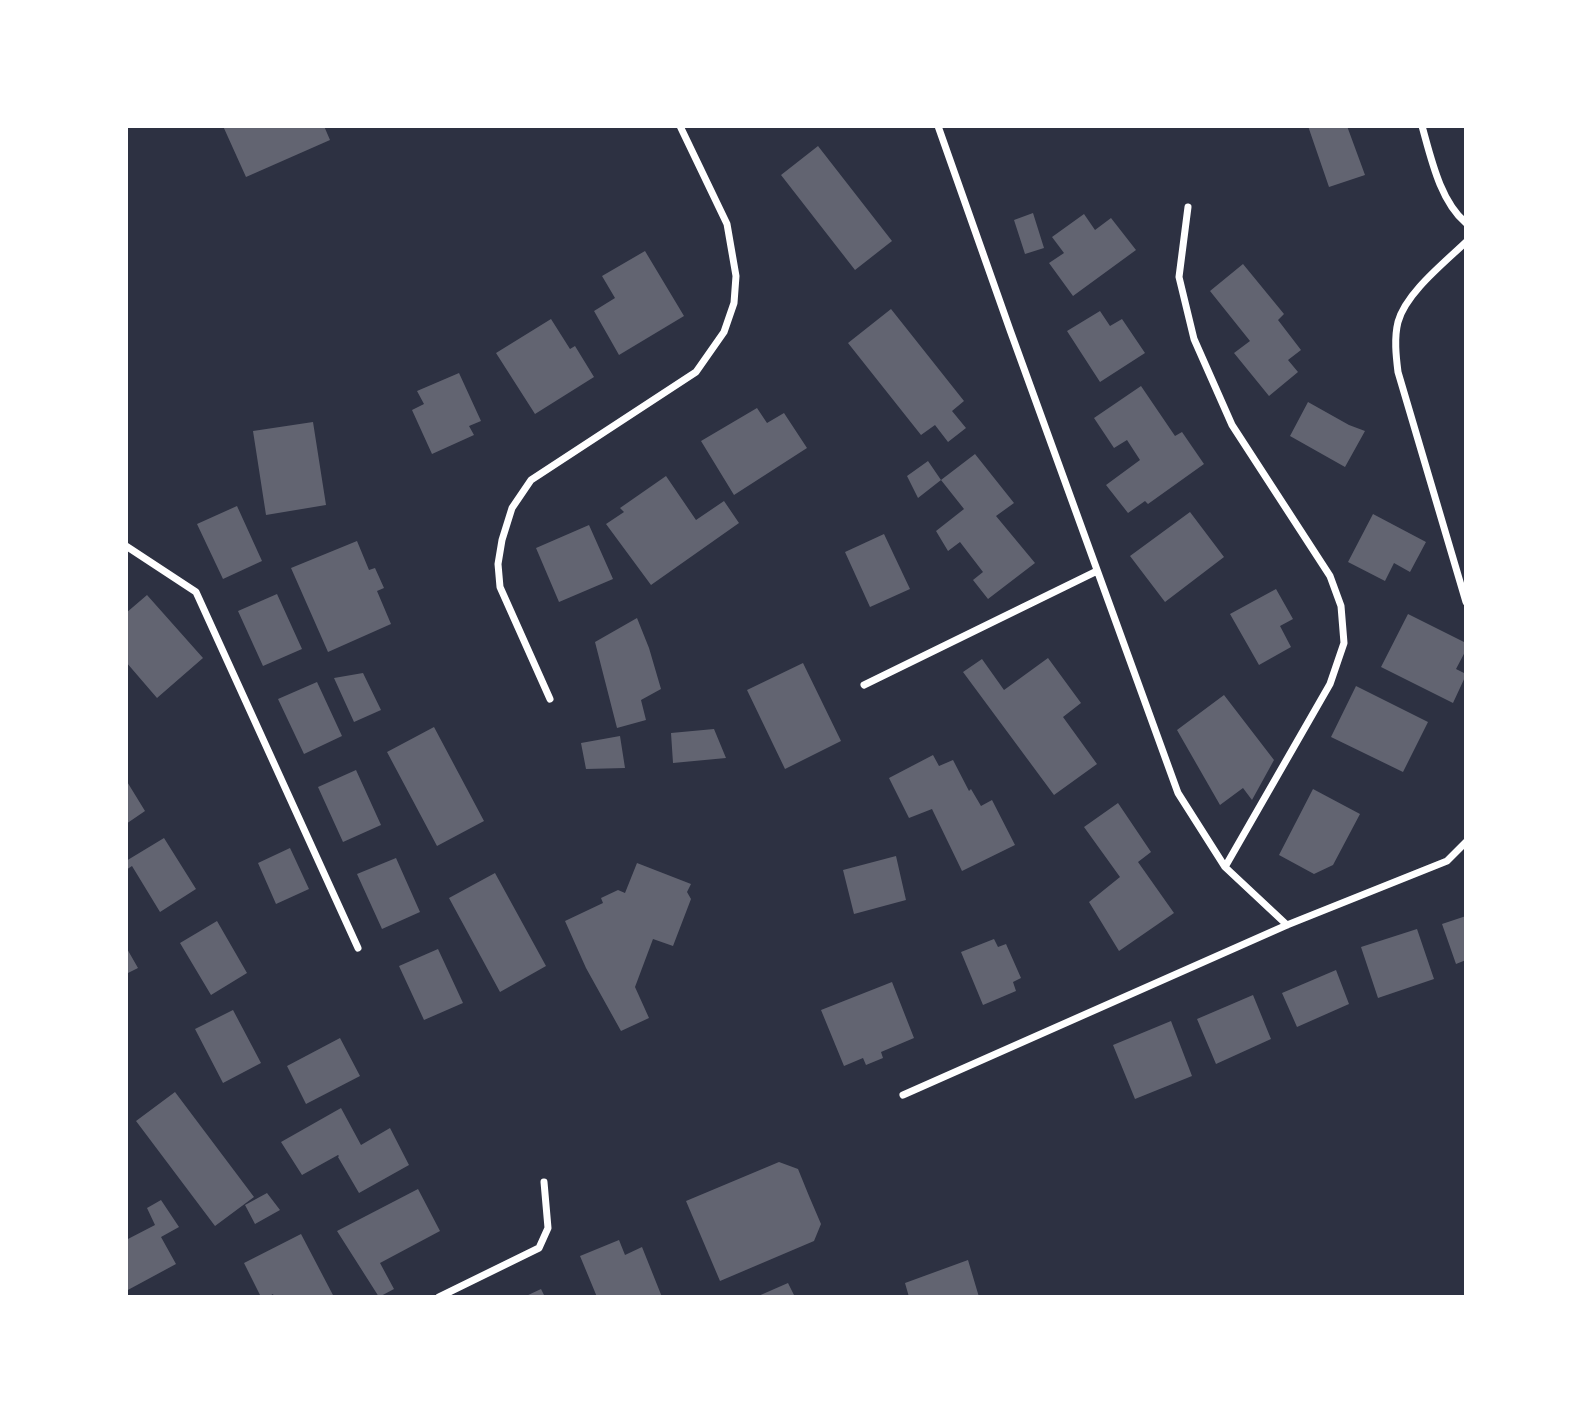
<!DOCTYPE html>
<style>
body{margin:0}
#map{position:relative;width:1592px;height:1423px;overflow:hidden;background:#2d3142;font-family:"Zilla Slab",serif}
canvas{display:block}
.frame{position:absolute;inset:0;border:128px solid #fff;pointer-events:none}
</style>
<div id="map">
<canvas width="1592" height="1423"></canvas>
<div class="frame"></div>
</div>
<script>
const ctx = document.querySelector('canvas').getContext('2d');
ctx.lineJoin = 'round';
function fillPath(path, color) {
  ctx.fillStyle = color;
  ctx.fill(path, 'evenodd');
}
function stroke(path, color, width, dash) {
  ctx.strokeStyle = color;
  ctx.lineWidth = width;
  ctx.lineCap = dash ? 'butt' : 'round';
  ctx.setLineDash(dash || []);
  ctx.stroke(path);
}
const building = new Path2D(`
 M 223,126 L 324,126 L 330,140 L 246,177 Z
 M 1308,126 L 1347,126 L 1365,175 L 1329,187 Z
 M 818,146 L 892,241 L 855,270 L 781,175 Z
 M 1033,213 L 1044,248 L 1025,254 L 1014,220 Z
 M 1084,214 L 1095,230 L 1111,218 L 1136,250 L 1073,296 L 1049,263 L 1064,253 L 1052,237 Z
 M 645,251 L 684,316 L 619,355 L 594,311 L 615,298 L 602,276 Z
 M 1243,264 L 1284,314 L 1278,320 L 1301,350 L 1288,360 L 1298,372 L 1269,396 L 1234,353 L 1250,341 L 1210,291 Z
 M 891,309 L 964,401 L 952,411 L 966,428 L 948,442 L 935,425 L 921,435 L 848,343 Z
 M 1100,311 L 1110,326 L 1122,319 L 1145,353 L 1100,382 L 1067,331 Z
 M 551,319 L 570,349 L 575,346 L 594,377 L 535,414 L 496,353 Z
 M 459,373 L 481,421 L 469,426 L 474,435 L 432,454 L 412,410 L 424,404 L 417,391 Z
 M 1141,386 L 1175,436 L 1182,432 L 1204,464 L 1148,504 L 1145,501 L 1128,513 L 1106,485 L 1140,460 L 1127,440 L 1114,448 L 1094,418 Z
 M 1308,402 L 1349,425 L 1365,431 L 1345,467 L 1290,436 Z
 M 757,408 L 767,423 L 784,413 L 807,448 L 734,495 L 701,441 Z
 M 313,422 L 326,505 L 266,515 L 253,431 Z
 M 975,454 L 1014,503 L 996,516 L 1035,563 L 988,599 L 973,580 L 983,572 L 960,542 L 948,551 L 936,531 L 964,509 L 941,480 Z
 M 928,461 L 941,480 L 918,498 L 907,476 Z
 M 666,476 L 696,520 L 724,501 L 739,523 L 651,585 L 606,524 L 624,512 L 620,508 Z
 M 237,506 L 262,561 L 223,579 L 197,524 Z
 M 1190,512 L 1224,557 L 1165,602 L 1130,556 Z
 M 1373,514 L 1426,542 L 1410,572 L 1394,563 L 1385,581 L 1348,562 Z
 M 589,525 L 613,579 L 559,602 L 536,548 Z
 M 884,534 L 910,589 L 870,607 L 845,552 Z
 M 357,541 L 369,570 L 375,568 L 384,588 L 377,591 L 391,624 L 328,652 L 291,568 Z
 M 1276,589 L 1293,619 L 1280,626 L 1291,647 L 1259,665 L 1230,614 Z
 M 277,594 L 302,649 L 263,666 L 238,611 Z
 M 147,595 L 203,658 L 157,698 L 126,662 L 126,613 Z
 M 1408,614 L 1466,643 L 1466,650 L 1456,669 L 1466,674 L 1466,675 L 1453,703 L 1381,667 Z
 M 637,618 L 649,648 L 661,689 L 641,700 L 646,720 L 617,728 L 595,642 Z
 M 1048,658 L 1081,703 L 1063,717 L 1097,764 L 1054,795 L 963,672 L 982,659 L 1004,690 Z
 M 803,663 L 841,741 L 785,769 L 747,690 Z
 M 363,673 L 381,710 L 354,722 L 334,678 Z
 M 317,682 L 342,736 L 304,754 L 278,699 Z
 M 1356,686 L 1428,722 L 1403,772 L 1331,737 Z
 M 1224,695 L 1274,760 L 1252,800 L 1243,788 L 1220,805 L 1177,730 Z
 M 434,727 L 484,821 L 437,846 L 387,752 Z
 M 714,729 L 726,758 L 673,763 L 671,733 Z
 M 620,736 L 625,768 L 586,769 L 581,743 Z
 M 933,755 L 939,766 L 953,760 L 969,791 L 971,789 L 981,806 L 992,800 L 1015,845 L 962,871 L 932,809 L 909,818 L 889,778 Z
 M 356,770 L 381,825 L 343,842 L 318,787 Z
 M 126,780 L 145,811 L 126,824 Z
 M 1313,789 L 1360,814 L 1333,865 L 1314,874 L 1279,855 Z
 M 1118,803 L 1151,852 L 1138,862 L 1174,913 L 1119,951 L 1089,902 L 1120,877 L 1084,827 Z
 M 164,838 L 196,889 L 160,912 L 132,866 L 126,870 L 126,861 Z
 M 290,848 L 309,889 L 276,904 L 258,863 Z
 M 896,856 L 906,900 L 854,914 L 843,870 Z
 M 396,858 L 420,912 L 382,929 L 357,874 Z
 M 637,863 L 691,884 L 687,892 L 691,899 L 673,946 L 653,939 L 635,987 L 649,1018 L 621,1031 L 586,968 L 565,921 L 603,903 L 601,898 L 618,890 L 625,893 Z
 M 495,873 L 546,966 L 500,992 L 449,898 Z
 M 1466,916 L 1466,960 L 1456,964 L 1442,924 Z
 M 217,921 L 247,973 L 211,995 L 180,943 Z
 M 1417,929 L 1434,979 L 1378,998 L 1361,947 Z
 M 994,939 L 998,947 L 1006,944 L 1021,978 L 1013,982 L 1016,991 L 983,1005 L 961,952 Z
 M 126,947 L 138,968 L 126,974 Z
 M 438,949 L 463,1003 L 424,1020 L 399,966 Z
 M 1336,970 L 1349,1004 L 1297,1027 L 1282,993 Z
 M 892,982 L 914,1038 L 881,1052 L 883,1058 L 866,1065 L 863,1058 L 844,1066 L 821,1010 Z
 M 1253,995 L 1271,1039 L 1216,1064 L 1197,1019 Z
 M 233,1010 L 261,1063 L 223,1083 L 195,1029 Z
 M 1171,1021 L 1192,1076 L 1135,1099 L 1113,1045 Z
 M 340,1038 L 360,1076 L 306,1104 L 287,1066 Z
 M 175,1092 L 254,1197 L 215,1226 L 136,1121 Z
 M 341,1108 L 361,1145 L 390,1128 L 409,1165 L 359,1193 L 338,1157 L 339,1156 L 338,1155 L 302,1175 L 281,1142 Z
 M 779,1162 L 798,1169 L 809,1196 L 821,1224 L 814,1241 L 720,1281 L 686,1201 Z
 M 418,1189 L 440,1231 L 380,1263 L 394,1289 L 379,1297 L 337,1231 Z
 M 267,1193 L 280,1210 L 255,1224 L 245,1205 Z
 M 161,1200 L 179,1227 L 161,1237 L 176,1264 L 126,1291 L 126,1240 L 155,1225 L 147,1208 Z
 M 301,1234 L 334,1297 L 274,1297 L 273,1294 L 268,1297 L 261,1297 L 244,1263 Z
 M 619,1240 L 625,1255 L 642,1247 L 662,1297 L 597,1297 L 580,1256 Z
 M 968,1260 L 979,1297 L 909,1297 L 905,1283 Z
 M 788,1283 L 795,1297 L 756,1297 Z
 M 541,1289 L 545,1297 L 524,1297 Z`);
const minor = new Path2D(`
 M 938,126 L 1010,330 L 1178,793 L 1225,867 L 1287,925
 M 1422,126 C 1431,158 1440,201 1466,223
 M 1188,207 L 1179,277 L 1194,339 L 1232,425 L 1330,576 L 1341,606 L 1344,643 L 1330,684 L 1225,867
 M 1466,242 C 1444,263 1406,293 1398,322 C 1394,338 1396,356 1398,372 L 1466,602
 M 126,546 L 196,592 L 358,948
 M 864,685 L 1097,571
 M 550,699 L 500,587 L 498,564 L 502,540 L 512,508 L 531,480 L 696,372 L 724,332 L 734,303 L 736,276 L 727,224 L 680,126
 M 903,1095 L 1287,925 L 1447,861 L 1466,842
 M 439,1297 L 539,1248 L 548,1228 L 544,1182`);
fillPath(building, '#626471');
stroke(minor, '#fff', 7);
</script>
